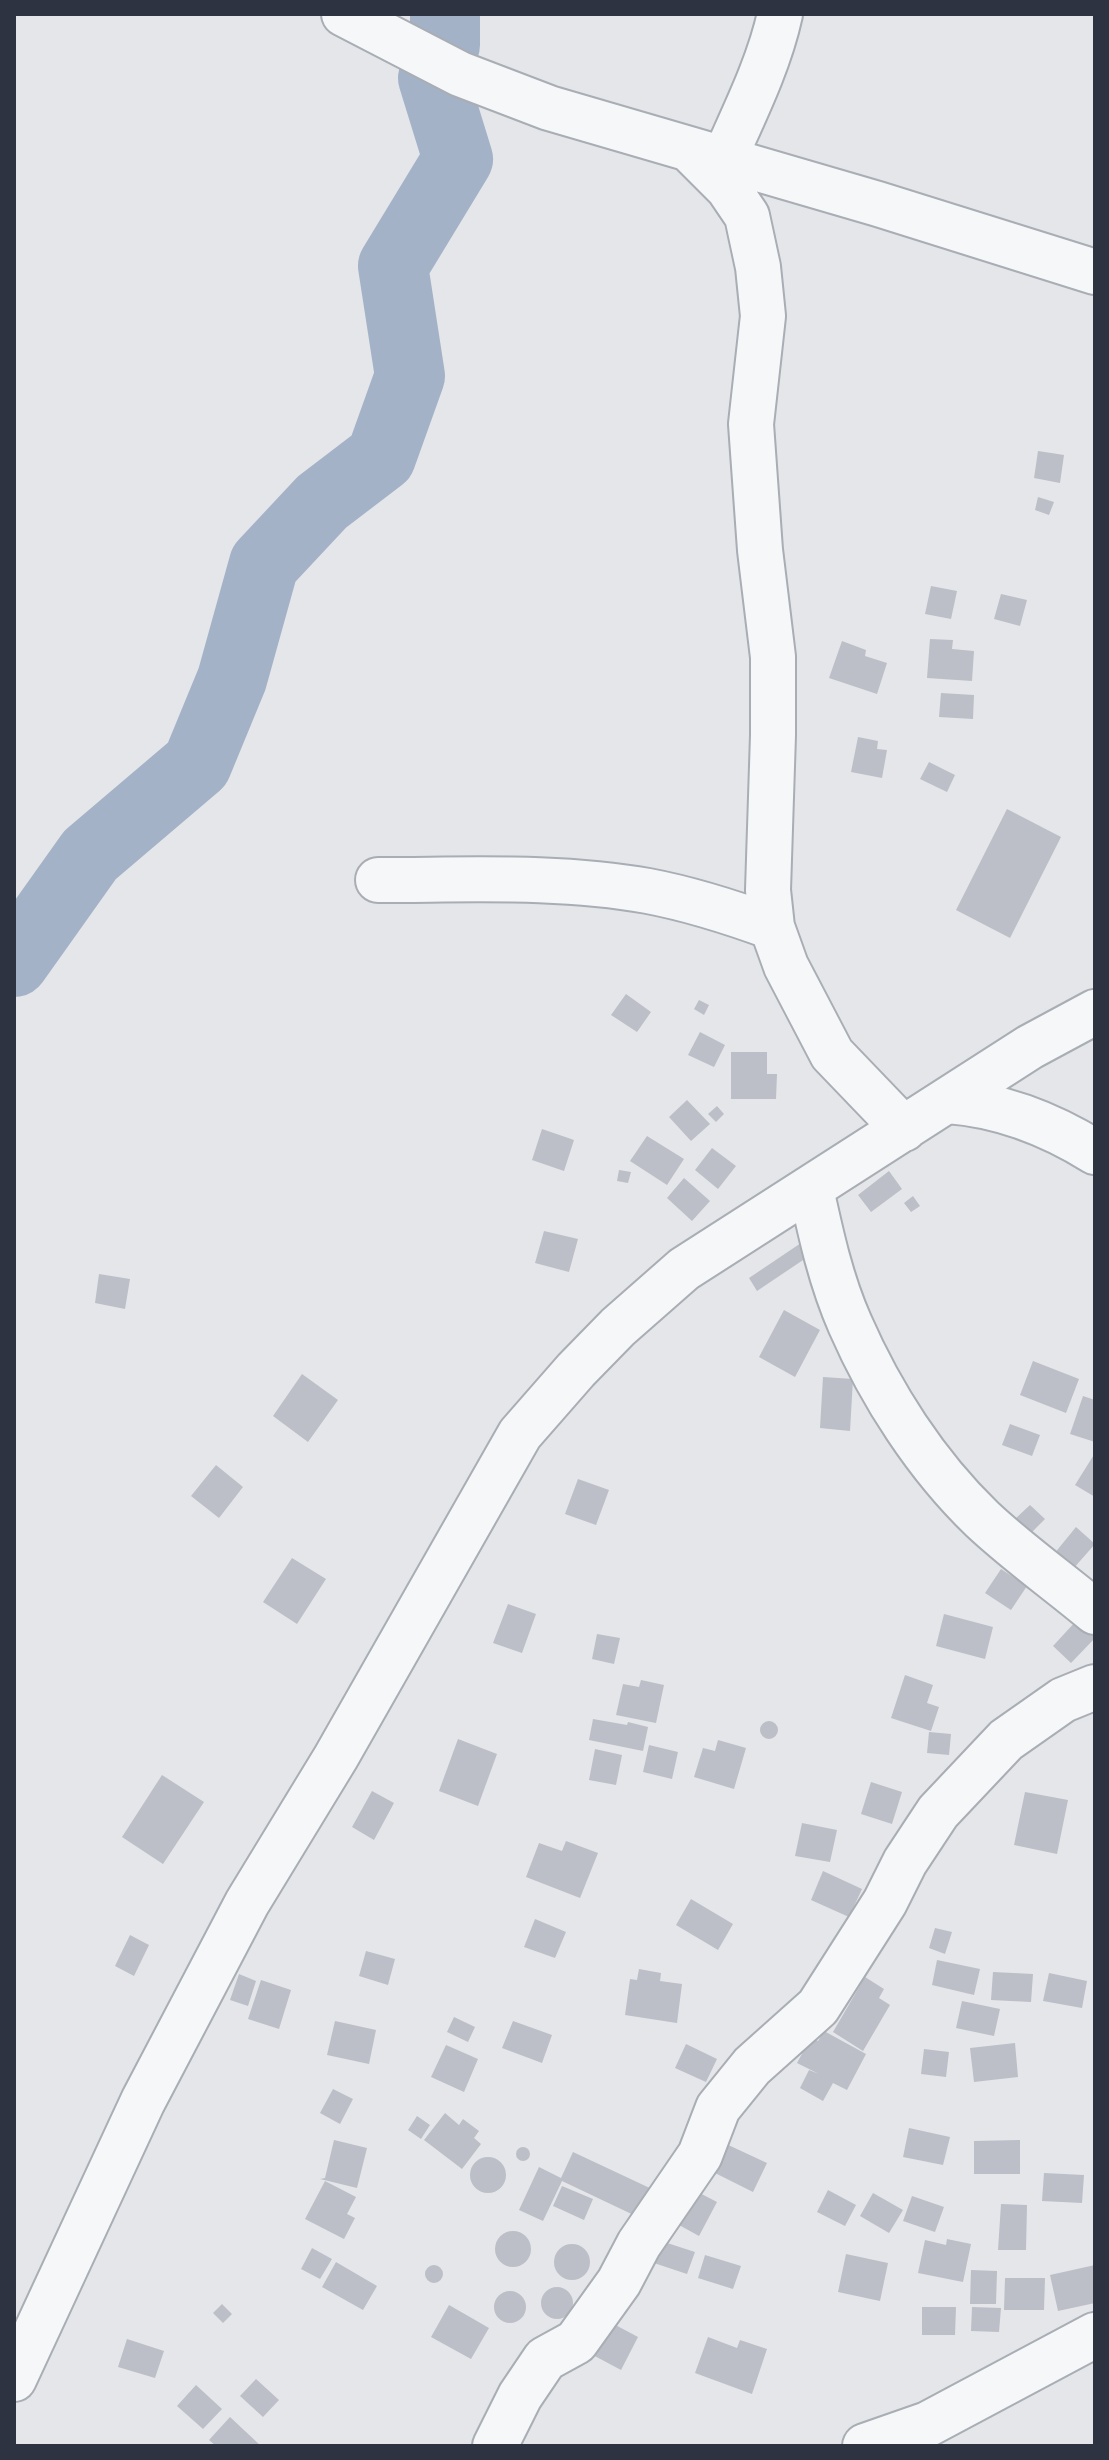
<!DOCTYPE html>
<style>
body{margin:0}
#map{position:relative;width:1109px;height:2460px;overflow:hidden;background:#e4e6ea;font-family:"Fira Sans Condensed",sans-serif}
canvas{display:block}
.frame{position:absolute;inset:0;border:16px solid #2d3341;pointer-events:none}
</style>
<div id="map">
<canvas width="1109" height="2460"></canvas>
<div class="frame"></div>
</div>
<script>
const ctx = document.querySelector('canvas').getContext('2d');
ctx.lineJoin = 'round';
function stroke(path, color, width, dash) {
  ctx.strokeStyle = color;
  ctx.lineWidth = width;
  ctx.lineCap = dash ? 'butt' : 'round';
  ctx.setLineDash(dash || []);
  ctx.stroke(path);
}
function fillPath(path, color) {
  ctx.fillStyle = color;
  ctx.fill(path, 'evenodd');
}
const river = new Path2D(`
 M 445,45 L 445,14
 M 14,962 L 90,855 L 197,764 L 232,679 L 264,564 L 322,502 L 381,457 L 410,376 L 393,266 L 458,159 L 433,78`);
const building = new Path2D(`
 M 1038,451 L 1064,455 L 1060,483 L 1034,478 Z
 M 1038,497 L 1054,502 L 1049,515 L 1035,510 Z
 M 931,586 L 957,591 L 951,619 L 925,614 Z
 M 1001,594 L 1027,600 L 1020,626 L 994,619 Z
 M 930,639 L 953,640 L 952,649 L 974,651 L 972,681 L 927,678 Z
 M 842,641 L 866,650 L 865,656 L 887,663 L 877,694 L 829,678 Z
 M 941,693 L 974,695 L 973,719 L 939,717 Z
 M 858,737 L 878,741 L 877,749 L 887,750 L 882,778 L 851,772 Z
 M 929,762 L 955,775 L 947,792 L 920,779 Z
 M 1007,809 L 1061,837 L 1010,938 L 956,910 Z
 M 626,994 L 651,1012 L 637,1032 L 611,1015 Z
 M 699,1000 L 709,1005 L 704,1015 L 694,1009 Z
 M 700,1032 L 725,1045 L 714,1067 L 688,1055 Z
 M 731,1052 L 767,1052 L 767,1074 L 777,1074 L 776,1099 L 731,1099 Z
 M 687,1100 L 710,1124 L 691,1141 L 669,1117 Z
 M 717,1106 L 724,1114 L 716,1122 L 708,1114 Z
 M 542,1129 L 574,1140 L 564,1171 L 532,1160 Z
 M 647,1136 L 684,1159 L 667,1185 L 630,1161 Z
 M 712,1148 L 736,1166 L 718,1189 L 695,1170 Z
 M 619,1170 L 631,1172 L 628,1183 L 617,1181 Z
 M 889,1171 L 902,1189 L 871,1212 L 858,1195 Z
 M 684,1178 L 710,1201 L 692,1221 L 667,1198 Z
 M 913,1196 L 920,1206 L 911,1212 L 904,1203 Z
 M 544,1231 L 578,1239 L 569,1272 L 535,1263 Z
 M 804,1241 L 812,1254 L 757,1291 L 749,1278 Z
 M 99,1274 L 130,1279 L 125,1309 L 95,1303 Z
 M 784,1310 L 820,1330 L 795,1377 L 759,1357 Z
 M 1033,1361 L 1079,1379 L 1066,1413 L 1020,1395 Z
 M 302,1374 L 338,1400 L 308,1442 L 273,1416 Z
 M 823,1377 L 853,1379 L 850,1431 L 820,1428 Z
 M 1083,1396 L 1095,1400 L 1095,1442 L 1070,1434 Z
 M 1010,1424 L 1040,1435 L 1032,1456 L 1002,1445 Z
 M 1095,1453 L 1095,1497 L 1075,1485 Z
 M 216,1465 L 243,1487 L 219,1518 L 191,1496 Z
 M 578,1479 L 609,1490 L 596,1525 L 565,1514 Z
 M 1030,1505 L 1045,1519 L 1030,1534 L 1015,1519 Z
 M 1076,1527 L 1095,1544 L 1073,1569 L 1054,1554 Z
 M 292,1558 L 326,1579 L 297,1624 L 263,1602 Z
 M 1001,1569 L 1027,1586 L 1011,1610 L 985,1593 Z
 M 508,1604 L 536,1614 L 522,1653 L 493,1643 Z
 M 944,1614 L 993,1627 L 985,1659 L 936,1646 Z
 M 1077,1620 L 1095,1638 L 1071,1663 L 1053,1646 Z
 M 597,1634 L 620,1638 L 614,1664 L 592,1659 Z
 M 905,1675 L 933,1685 L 927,1703 L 939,1707 L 931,1731 L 891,1718 Z
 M 641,1680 L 664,1685 L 656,1723 L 616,1715 L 623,1684 L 639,1687 Z
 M 593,1719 L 627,1725 L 628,1722 L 648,1727 L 643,1751 L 589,1740 Z
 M760 1730a9 9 0 1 1 18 0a9 9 0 1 1-18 0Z
 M 929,1732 L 951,1734 L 949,1755 L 927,1753 Z
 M 458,1739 L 497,1754 L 478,1806 L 439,1791 Z
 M 718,1740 L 746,1748 L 734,1789 L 694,1777 L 703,1748 L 715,1751 Z
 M 649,1745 L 678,1752 L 672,1779 L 643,1772 Z
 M 595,1749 L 622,1755 L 616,1785 L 589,1780 Z
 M 162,1775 L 204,1802 L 163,1864 L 122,1837 Z
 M 871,1782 L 902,1792 L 892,1824 L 861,1814 Z
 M 372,1791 L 394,1803 L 374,1840 L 352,1827 Z
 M 1025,1792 L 1068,1800 L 1057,1854 L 1014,1845 Z
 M 802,1823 L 837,1830 L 830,1862 L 795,1856 Z
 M 566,1841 L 598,1853 L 580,1898 L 526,1877 L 539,1843 L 562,1851 Z
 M 823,1871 L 862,1889 L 849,1917 L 811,1900 Z
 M 691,1899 L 733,1924 L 718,1950 L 676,1925 Z
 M 535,1919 L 566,1932 L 555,1958 L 524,1947 Z
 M 935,1928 L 952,1932 L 945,1954 L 929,1948 Z
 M 130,1935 L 149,1945 L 134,1976 L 115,1966 Z
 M 366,1951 L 395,1959 L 388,1985 L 359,1976 Z
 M 937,1960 L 980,1969 L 974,1995 L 932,1985 Z
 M 639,1969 L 661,1973 L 660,1981 L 682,1984 L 677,2023 L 625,2015 L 630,1979 L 637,1980 Z
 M 993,1972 L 1033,1974 L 1031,2002 L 991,2000 Z
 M 1049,1973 L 1087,1981 L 1082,2008 L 1043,2001 Z
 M 239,1974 L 256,1981 L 248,2006 L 230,2000 Z
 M 865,1977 L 884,1989 L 879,1998 L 890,2005 L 863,2051 L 833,2032 Z
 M 261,1980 L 291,1990 L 279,2029 L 248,2019 Z
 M 962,2001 L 1000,2009 L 994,2036 L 956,2028 Z
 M 454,2017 L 475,2027 L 468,2042 L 447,2032 Z
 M 335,2021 L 376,2030 L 369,2064 L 327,2055 Z
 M 513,2021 L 552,2035 L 542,2063 L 502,2048 Z
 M 824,2031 L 866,2054 L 847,2090 L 833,2083 L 823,2101 L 800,2088 L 809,2070 L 819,2074 L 797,2063 L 811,2037 L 818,2041 Z
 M 1015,2043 L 1018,2077 L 974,2082 L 970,2048 Z
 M 686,2044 L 717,2059 L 706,2082 L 675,2068 Z
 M 446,2045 L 478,2059 L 464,2092 L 431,2077 Z
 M 924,2049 L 949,2052 L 946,2077 L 921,2074 Z
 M 333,2089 L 353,2099 L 340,2124 L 320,2113 Z
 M 445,2113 L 459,2125 L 463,2119 L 479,2131 L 474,2138 L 481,2144 L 462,2169 L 424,2140 Z
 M 417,2116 L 430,2125 L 421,2139 L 408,2130 Z
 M 909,2128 L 950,2137 L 943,2165 L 903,2157 Z
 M 334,2140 L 367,2148 L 357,2188 L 320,2179 L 325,2178 Z
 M 1020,2140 L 1020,2174 L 974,2174 L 974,2141 Z
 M 724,2143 L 767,2163 L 753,2192 L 711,2171 Z
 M516 2154a7 7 0 1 1 14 0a7 7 0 1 1-14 0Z
 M 573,2152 L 654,2190 L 640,2218 L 562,2181 L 543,2221 L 519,2210 L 539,2167 L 561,2178 Z
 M470 2175a18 18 0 1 1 36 0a18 18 0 1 1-36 0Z
 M 1044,2173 L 1084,2175 L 1082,2203 L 1042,2201 Z
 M 325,2181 L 356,2197 L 347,2214 L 355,2218 L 344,2239 L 305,2219 Z
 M 562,2186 L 593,2199 L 584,2220 L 553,2206 Z
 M 688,2187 L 717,2202 L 699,2236 L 670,2220 Z
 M 828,2190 L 856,2205 L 845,2226 L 817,2212 Z
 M 873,2193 L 903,2210 L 889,2233 L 860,2216 Z
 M 912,2196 L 944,2207 L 935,2232 L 903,2221 Z
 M 1001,2204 L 1027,2205 L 1026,2250 L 998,2250 Z
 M495 2249a18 18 0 1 1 36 0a18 18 0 1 1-36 0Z
 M 947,2239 L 971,2244 L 963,2282 L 918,2273 L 925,2240 L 946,2245 Z
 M 661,2241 L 695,2252 L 687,2274 L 654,2263 Z
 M554 2262a18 18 0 1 1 36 0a18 18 0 1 1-36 0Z
 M 312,2248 L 332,2259 L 320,2279 L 301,2269 Z
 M 846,2254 L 888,2263 L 880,2301 L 838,2292 Z
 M 705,2255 L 741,2266 L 733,2289 L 698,2278 Z
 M 336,2262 L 377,2286 L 363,2310 L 322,2287 Z
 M 1095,2265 L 1095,2303 L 1058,2311 L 1050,2275 Z
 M425 2274a9 9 0 1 1 18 0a9 9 0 1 1-18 0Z
 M 971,2270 L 997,2271 L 996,2304 L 970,2304 Z
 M 1005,2278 L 1045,2278 L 1044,2310 L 1004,2310 Z
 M541 2303a16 16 0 1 1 32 0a16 16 0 1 1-32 0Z
 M494 2307a16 16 0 1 1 32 0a16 16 0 1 1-32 0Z
 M 222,2304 L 232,2314 L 223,2323 L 213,2313 Z
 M 449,2305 L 489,2328 L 471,2359 L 431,2337 Z
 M 922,2307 L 956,2307 L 955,2335 L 922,2335 Z
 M 972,2307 L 1001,2308 L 999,2332 L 971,2331 Z
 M 608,2321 L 638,2337 L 621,2370 L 591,2354 Z
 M 708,2337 L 737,2348 L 740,2340 L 767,2349 L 752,2394 L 695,2373 Z
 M 127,2339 L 164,2351 L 155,2378 L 118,2367 Z
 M 256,2379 L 279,2400 L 263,2417 L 240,2396 Z
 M 196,2385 L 222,2409 L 203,2429 L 177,2406 Z
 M 230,2417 L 261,2446 L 216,2446 L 209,2440 Z`);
const minor = new Path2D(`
 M 344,14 L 460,74 L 549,108 L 878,204 L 1095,272
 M 689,149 L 728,188 L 747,216 L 758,267 L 763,316 L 751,424 L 760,550 L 773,657 L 773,735 L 768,890 L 772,927 L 786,966 L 832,1054 L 904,1129
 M 724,159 C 745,112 769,64 780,14
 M 378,880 C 468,880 560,875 648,891 C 690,899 731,912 772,927
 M 948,1101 C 1001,1105 1050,1124 1095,1152
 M 811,1189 C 821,1235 831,1281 850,1324 C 881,1395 926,1465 982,1519 C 1017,1552 1058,1581 1095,1612
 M 14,2379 L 143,2101 L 247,1903 L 336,1757 L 520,1434 L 576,1370 L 618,1327 L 684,1269 L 1030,1047 L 1095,1012
 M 495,2446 L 520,2396 L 545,2359 L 576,2342 L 619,2282 L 639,2244 L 700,2155 L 718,2108 L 752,2066 L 818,2007 L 885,1902 L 905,1862 L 938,1812 L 1006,1740 L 1063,1700 L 1095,1687
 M 865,2446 L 928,2424 L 1095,2335`);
stroke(river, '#a3b2c7', 70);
fillPath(building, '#bcbfc7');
stroke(minor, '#a9adb4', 48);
stroke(minor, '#f6f7f9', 44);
</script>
